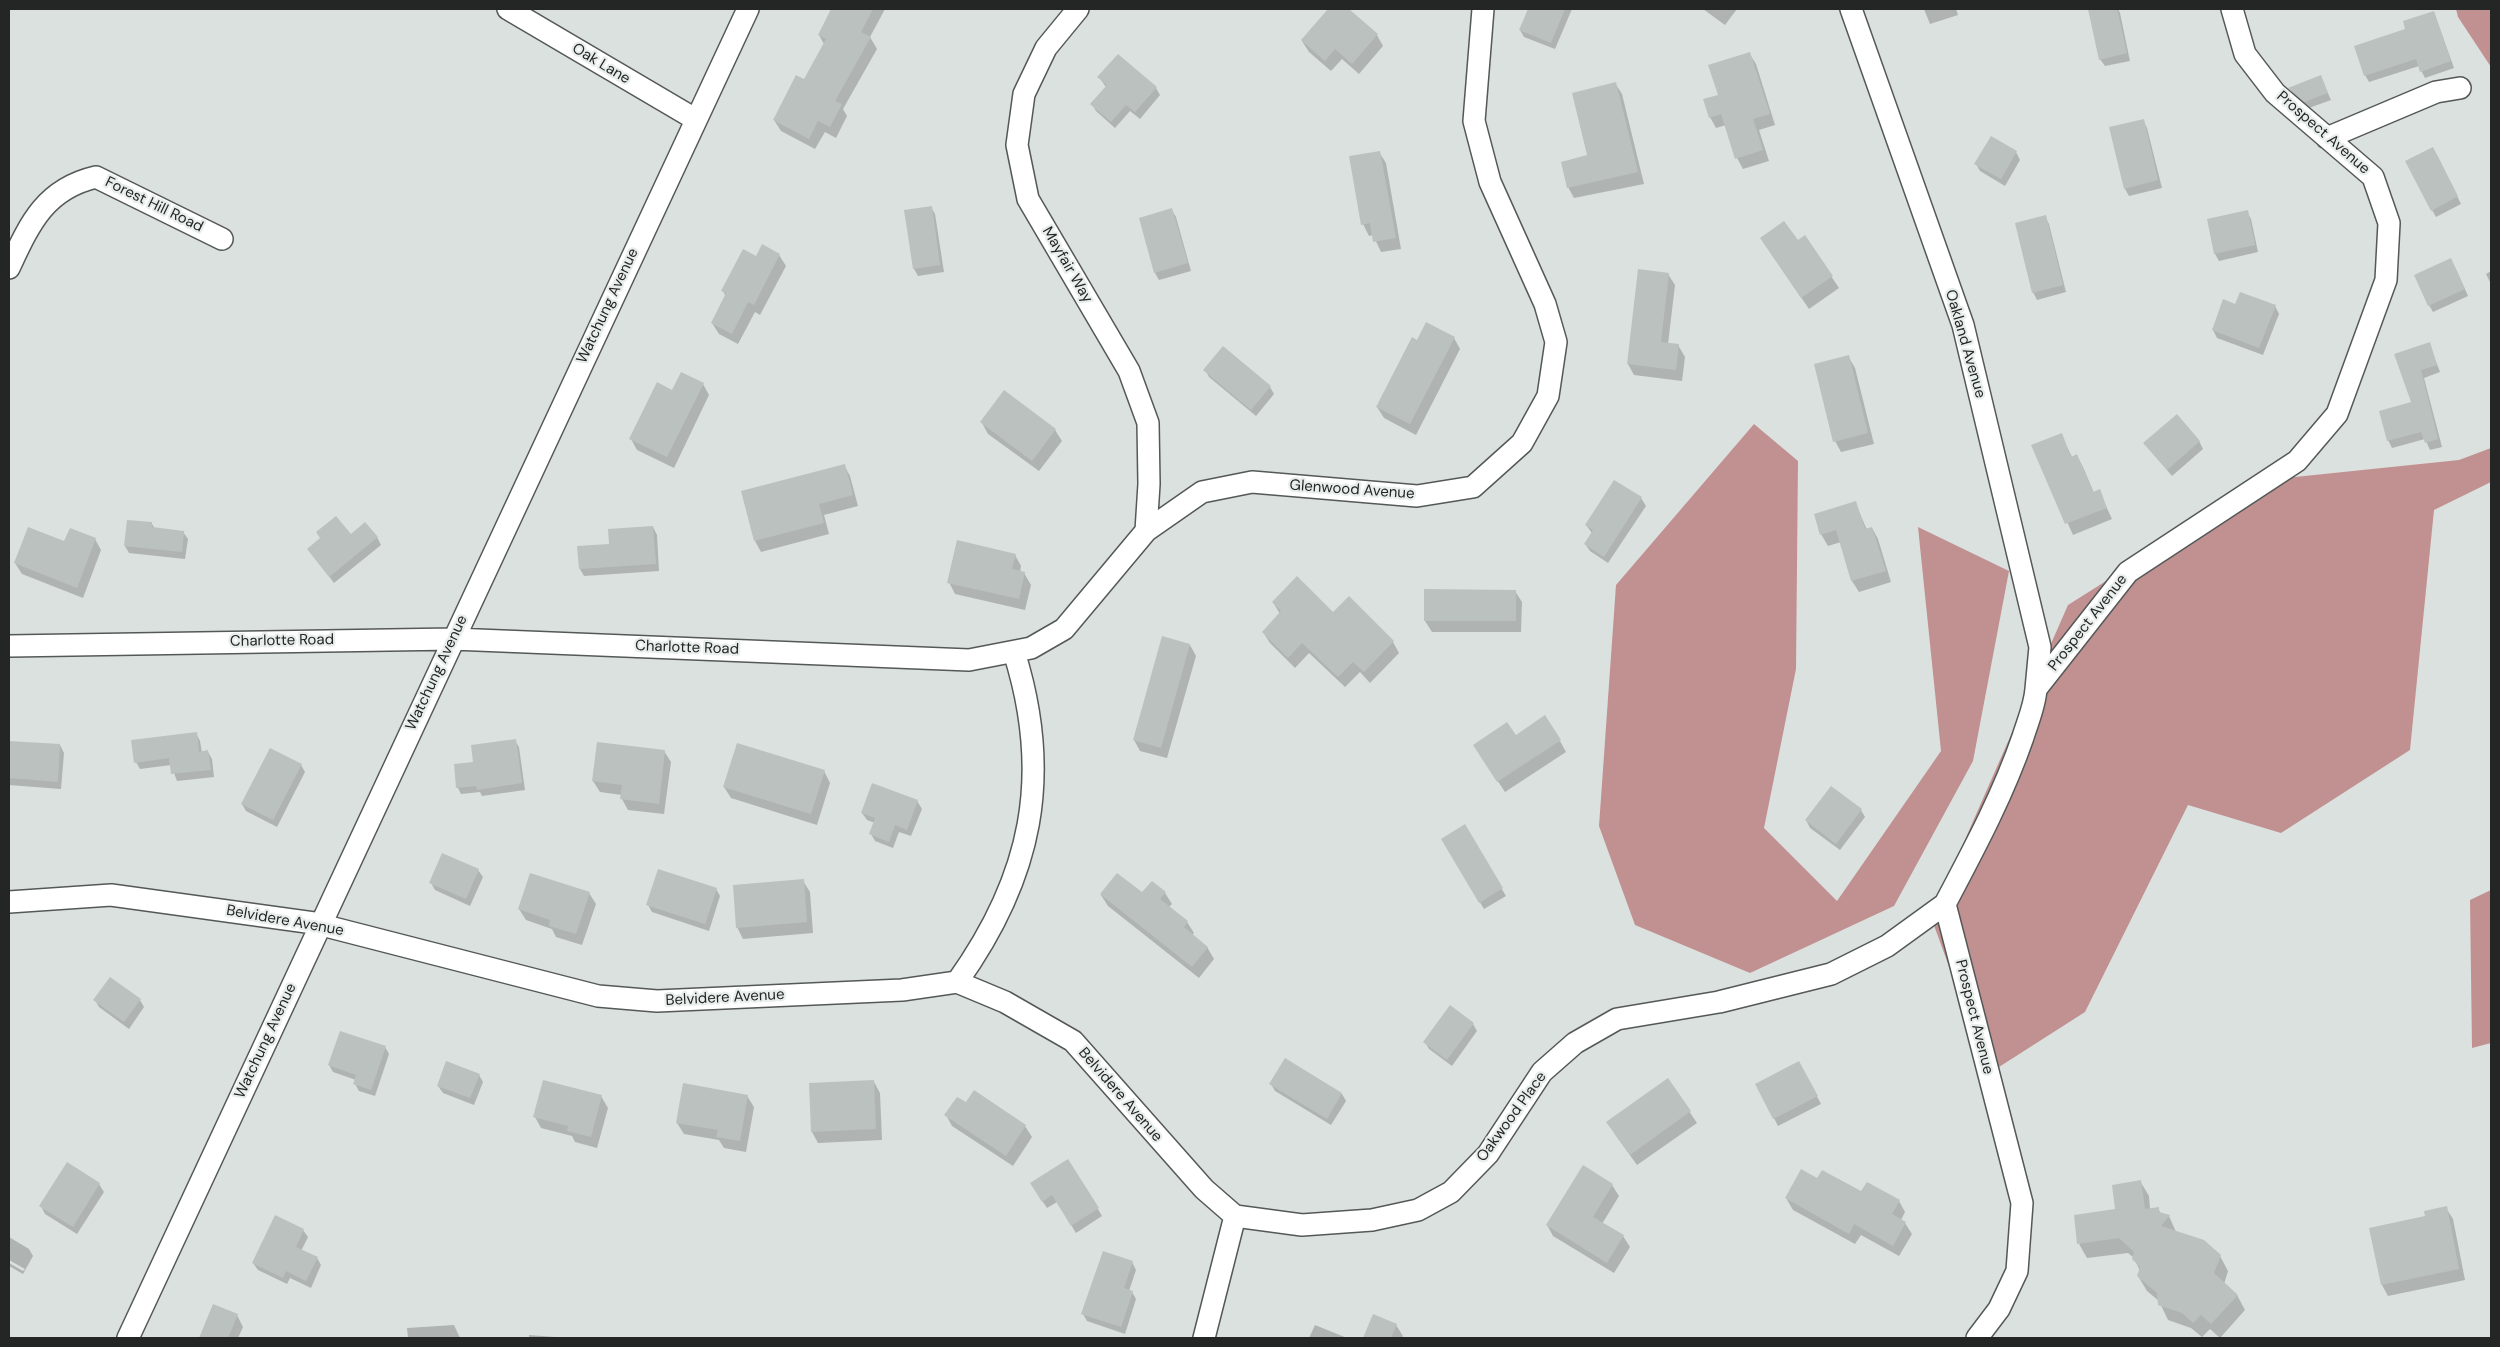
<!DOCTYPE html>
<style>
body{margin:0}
#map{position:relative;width:2500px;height:1347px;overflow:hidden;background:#dbe1df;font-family:"DM Sans",sans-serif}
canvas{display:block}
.frame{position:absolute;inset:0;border:10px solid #242625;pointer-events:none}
</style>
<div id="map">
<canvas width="2500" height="1347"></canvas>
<div class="frame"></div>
</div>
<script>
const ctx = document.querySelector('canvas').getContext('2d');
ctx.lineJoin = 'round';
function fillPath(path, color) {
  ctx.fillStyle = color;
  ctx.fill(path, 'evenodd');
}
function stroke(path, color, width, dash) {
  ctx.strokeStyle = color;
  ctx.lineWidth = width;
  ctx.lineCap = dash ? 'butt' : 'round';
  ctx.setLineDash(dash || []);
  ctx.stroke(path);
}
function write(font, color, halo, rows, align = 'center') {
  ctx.font = font + ' "DM Sans",sans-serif';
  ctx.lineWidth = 4.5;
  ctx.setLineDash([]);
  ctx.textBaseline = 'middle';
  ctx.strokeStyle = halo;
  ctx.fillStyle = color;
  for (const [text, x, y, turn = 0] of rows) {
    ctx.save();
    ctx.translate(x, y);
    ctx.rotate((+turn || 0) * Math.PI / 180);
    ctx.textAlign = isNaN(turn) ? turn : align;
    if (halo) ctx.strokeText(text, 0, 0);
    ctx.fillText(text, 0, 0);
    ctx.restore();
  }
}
const forest = new Path2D(`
 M 2456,9 L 2491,9 L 2491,67 L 2458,17 Z
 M 1754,424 L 1798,461 L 1796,669 L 1764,828 L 1837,901 L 1941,751 L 1918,527 L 2009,571 L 1973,761 L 1894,906 L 1750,973 L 1635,925 L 1599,826 L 1616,585 Z
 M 2491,448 L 2491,482 L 2434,510 L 2410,750 L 2281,833 L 2188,805 L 2085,1012 L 1988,1074 L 1931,917 L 2068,605 L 2266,480 L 2459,460 Z
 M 2491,890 L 2491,1043 L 2472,1048 L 2470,900 Z`);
const shadow = new Path2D(`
 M 833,9 L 885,9 L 870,37 L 877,49 L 843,109 L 847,116 L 836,138 L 825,132 L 815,149 L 781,131 L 774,120 L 805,81 L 824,44 L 819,35 Z
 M 1330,9 L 1347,9 L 1377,35 L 1383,46 L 1359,74 L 1342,59 L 1331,71 L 1309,52 L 1302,41 Z
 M 1529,9 L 1572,9 L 1555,49 L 1524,37 L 1520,30 Z
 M 1703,9 L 1737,9 L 1725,25 Z
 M 1924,9 L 1956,9 L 1958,15 L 1930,24 Z
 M 2102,9 L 2118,9 L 2120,13 L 2130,61 L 2105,66 L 2100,59 L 2090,11 Z
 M 2434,12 L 2454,68 L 2425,78 L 2419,66 L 2369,82 L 2365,75 L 2407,30 Z
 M 1749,53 L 1756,64 L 1775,125 L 1759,130 L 1769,161 L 1743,169 L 1737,158 L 1726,125 L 1716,128 L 1710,117 L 1719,95 Z
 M 1099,77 L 1156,88 L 1160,95 L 1140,119 L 1130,111 L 1115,128 L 1096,111 L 1092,104 L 1106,87 Z
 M 2321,77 L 2331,100 L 2309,108 L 2294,95 L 2290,88 Z
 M 1615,83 L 1622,94 L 1644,184 L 1574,198 L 1568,187 L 1589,156 Z
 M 2143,120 L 2147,128 L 2162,188 L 2129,196 L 2125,189 Z
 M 1379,152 L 1386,163 L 1401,249 L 1381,252 L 1373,235 L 1369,236 L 1363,224 Z
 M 2016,152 L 2020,160 L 2005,186 L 1980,171 L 1976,164 Z
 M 2437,155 L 2461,204 L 2436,217 L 2432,210 Z
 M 931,207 L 935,214 L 944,272 L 918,276 L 914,269 Z
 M 1172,210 L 1176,217 L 1191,271 L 1159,280 L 1155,273 Z
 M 2247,212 L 2251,219 L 2258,252 L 2219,261 L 2215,254 L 2208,220 Z
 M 2045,217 L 2049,224 L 2066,292 L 2037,300 L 2033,292 Z
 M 1805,237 L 1839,288 L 1809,309 L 1768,249 L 1798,241 Z
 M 779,255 L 786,266 L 760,315 L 755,312 L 738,344 L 719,334 L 712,323 L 726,297 L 723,291 L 756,257 Z
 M 2455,267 L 2468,296 L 2433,312 L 2429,305 Z
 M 2491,271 L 2491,284 L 2486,274 Z
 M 1668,274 L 1675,285 L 1668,344 L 1678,345 L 1685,357 L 1682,381 L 1634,375 L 1628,364 Z
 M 2236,306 L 2275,306 L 2279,314 L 2263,355 L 2217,338 L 2213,330 Z
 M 1454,338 L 1460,349 L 1416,435 L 1384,418 L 1377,407 Z
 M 2429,343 L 2440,372 L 2424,378 L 2442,447 L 2430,450 L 2425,439 L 2392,448 L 2388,440 L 2412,403 L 2396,355 Z
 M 1223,348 L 1270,387 L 1274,394 L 1256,416 L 1209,377 L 1205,370 Z
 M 1848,356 L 1855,368 L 1874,444 L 1841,452 L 1835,441 Z
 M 703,384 L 709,395 L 674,468 L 637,450 L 631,439 L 673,391 Z
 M 982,423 L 1055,430 L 1062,441 L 1039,471 L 988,434 Z
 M 2061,434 L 2072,457 L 2077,456 L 2083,467 L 2094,493 L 2099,491 L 2112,519 L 2073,535 L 2033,446 Z
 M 2199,441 L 2203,449 L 2172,476 L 2145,444 Z
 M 844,465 L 850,476 L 858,506 L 824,515 L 829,534 L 761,552 L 755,541 Z
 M 1615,481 L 1641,498 L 1646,506 L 1608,563 L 1590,551 L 1585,544 L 1592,533 L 1586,525 Z
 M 1855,502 L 1867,530 L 1872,528 L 1878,539 L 1891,582 L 1859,592 L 1852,581 L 1841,542 L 1828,546 L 1821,534 Z
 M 152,524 L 155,529 L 183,532 L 188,539 L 185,559 L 129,553 L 125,546 Z
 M 653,527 L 657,535 L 659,571 L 584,576 L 580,569 L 610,545 Z
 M 377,537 L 381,545 L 334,583 L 309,550 Z
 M 95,539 L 101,550 L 83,598 L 22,574 L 15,563 Z
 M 1015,555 L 1021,566 L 1020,572 L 1024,573 L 1031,585 L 1025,610 L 955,594 L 949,582 Z
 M 1515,591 L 1522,602 L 1521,632 L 1432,632 L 1425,621 Z
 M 1273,602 L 1334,614 L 1393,642 L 1399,653 L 1370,683 L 1360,672 L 1345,687 L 1309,653 L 1295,668 L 1270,643 L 1263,632 L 1280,614 Z
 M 1190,645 L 1196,656 L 1167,758 L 1140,751 L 1134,740 Z
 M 196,733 L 200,741 L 202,753 L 208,752 L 212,759 L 214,777 L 177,781 L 171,765 L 140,769 L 136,762 Z
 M 515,741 L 519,747 L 525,790 L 482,796 L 480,792 L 461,794 L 458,788 L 455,765 L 475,763 Z
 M 1560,741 L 1566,752 L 1505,792 L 1481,756 Z
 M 9,742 L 60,745 L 64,753 L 61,789 L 9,785 Z
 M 664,751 L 671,762 L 664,814 L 628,810 L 622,799 L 622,795 L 600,792 L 593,781 Z
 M 301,765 L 305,772 L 277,827 L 246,811 L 242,804 Z
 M 824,771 L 830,783 L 817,825 L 731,798 L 724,787 Z
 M 917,801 L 922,809 L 911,836 L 899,832 L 893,848 L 875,841 L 871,834 L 875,823 L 867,820 L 862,813 Z
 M 1861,810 L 1865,817 L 1840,850 L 1810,828 L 1806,820 Z
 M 1464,826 L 1506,896 L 1484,909 L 1442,839 Z
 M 478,870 L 483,877 L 470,906 L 435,890 L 431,883 Z
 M 803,881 L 810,892 L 813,933 L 743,939 L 737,927 Z
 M 1152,882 L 1165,893 L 1172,904 L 1169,907 L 1187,922 L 1194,933 L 1192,935 L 1207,947 L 1214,959 L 1199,978 L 1108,906 L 1101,895 L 1142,894 Z
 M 716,889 L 720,896 L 709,931 L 652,912 L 648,905 Z
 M 589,893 L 596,904 L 582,945 L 556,937 L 552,929 L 526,920 L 519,909 Z
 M 95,1000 L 140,1000 L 144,1007 L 129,1029 L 99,1007 Z
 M 1473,1024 L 1477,1031 L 1452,1066 L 1429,1049 L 1425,1042 Z
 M 385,1047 L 389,1054 L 375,1096 L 359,1091 L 355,1084 L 356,1080 L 333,1072 L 329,1065 Z
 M 1286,1060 L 1342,1094 L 1346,1101 L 1331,1125 L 1275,1091 L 1271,1084 Z
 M 1803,1070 L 1821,1104 L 1778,1126 L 1757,1085 Z
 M 479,1075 L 483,1082 L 474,1105 L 443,1093 L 438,1086 Z
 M 1668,1080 L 1697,1123 L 1637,1165 L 1614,1133 Z
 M 874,1082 L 880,1093 L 882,1140 L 818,1143 L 812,1132 Z
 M 601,1096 L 608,1108 L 597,1148 L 575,1142 L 572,1136 L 541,1128 L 535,1117 Z
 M 747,1096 L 754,1107 L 746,1152 L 724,1148 L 719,1140 L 684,1134 L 677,1123 Z
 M 966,1104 L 1025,1126 L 1032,1137 L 1013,1166 L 952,1126 L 946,1115 Z
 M 1068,1160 L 1102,1216 L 1076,1233 L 1057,1202 L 1047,1208 L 1035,1190 Z
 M 67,1164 L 99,1184 L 104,1192 L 77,1234 L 45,1214 L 41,1206 Z
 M 1583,1167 L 1612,1185 L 1619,1196 L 1602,1224 L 1623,1236 L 1630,1247 L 1614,1273 L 1553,1236 L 1547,1225 Z
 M 1817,1180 L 1862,1193 L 1899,1201 L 1905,1212 L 1901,1220 L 1905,1223 L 1912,1234 L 1899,1256 L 1861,1235 L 1855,1244 L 1793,1210 L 1786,1198 Z
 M 2140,1181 L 2149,1196 L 2150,1209 L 2158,1208 L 2161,1214 L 2169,1216 L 2176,1232 L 2220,1256 L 2228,1271 L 2224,1284 L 2237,1295 L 2245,1310 L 2220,1338 L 2210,1329 L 2202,1337 L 2191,1328 L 2168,1320 L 2159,1301 L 2147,1291 L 2138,1276 L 2140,1271 L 2134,1258 L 2128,1253 L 2087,1258 L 2079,1244 L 2117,1210 Z
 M 2446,1208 L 2453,1219 L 2465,1280 L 2388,1296 L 2382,1285 L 2427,1217 Z
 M 303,1230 L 308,1237 L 301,1251 L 317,1258 L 321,1265 L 311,1288 L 290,1278 L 287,1284 L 258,1270 L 253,1263 Z
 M 9,1237 L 29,1249 L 33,1256 L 23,1274 L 9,1266 L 9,1263 L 23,1271 L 25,1269 L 9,1260 Z
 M 1132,1262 L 1136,1270 L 1129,1291 L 1132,1292 L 1136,1299 L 1125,1334 L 1087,1321 L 1083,1314 Z
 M 214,1306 L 237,1315 L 243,1327 L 238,1338 L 200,1338 Z
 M 1374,1315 L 1396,1325 L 1403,1336 L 1402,1338 L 1364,1338 Z
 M 454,1325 L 460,1338 L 408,1338 L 407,1328 Z
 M 1315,1325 L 1347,1338 L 1309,1338 Z
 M 529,1335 L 555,1337 L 556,1338 L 529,1338 Z`);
const building = new Path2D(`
 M 831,9 L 873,9 L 861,32 L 871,37 L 835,101 L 842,104 L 830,127 L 818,121 L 809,139 L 773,120 L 796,75 L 804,79 L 826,39 L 818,35 Z
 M 1328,9 L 1349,9 L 1378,34 L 1352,64 L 1335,49 L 1325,61 L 1301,40 Z
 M 1528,9 L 1565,9 L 1551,43 L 1519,30 Z
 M 2088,9 L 2117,9 L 2127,53 L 2099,60 Z
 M 2434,11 L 2451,61 L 2420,72 L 2416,59 L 2364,76 L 2354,46 L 2405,29 L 2403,21 Z
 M 1750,52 L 1770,114 L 1753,119 L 1763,150 L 1735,159 L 1721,114 L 1709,118 L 1703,99 L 1718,95 L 1708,65 Z
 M 1118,54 L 1157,87 L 1135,112 L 1126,105 L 1111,122 L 1090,104 L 1107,85 L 1097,77 Z
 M 2321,75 L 2328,93 L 2304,102 L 2288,88 Z
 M 1616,82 L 1638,172 L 1567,188 L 1561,162 L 1587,155 L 1572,93 Z
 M 2144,119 L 2158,180 L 2124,189 L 2109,127 Z
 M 1991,136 L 2017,151 L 2001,179 L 1974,164 Z
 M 2433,147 L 2458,196 L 2431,211 L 2405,161 Z
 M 1380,151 L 1396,238 L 1373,242 L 1370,223 L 1361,225 L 1349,156 Z
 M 932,206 L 940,265 L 913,269 L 904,210 Z
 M 1172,208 L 1188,263 L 1154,273 L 1139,218 Z
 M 2248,210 L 2255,245 L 2214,254 L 2207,219 Z
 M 2046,215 L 2063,285 L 2032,293 L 2015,223 Z
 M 1784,221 L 1798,240 L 1805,235 L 1833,276 L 1801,298 L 1760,238 Z
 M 762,244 L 780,254 L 754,305 L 748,302 L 732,334 L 711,323 L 726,293 L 721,291 L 743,249 L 756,256 Z
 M 2451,258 L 2465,289 L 2428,306 L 2414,275 Z
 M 1638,269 L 1669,273 L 1661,342 L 1679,344 L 1676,370 L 1627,364 Z
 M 2240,292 L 2276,305 L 2259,348 L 2212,330 L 2223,299 L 2235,304 Z
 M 1426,322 L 1455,337 L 1410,424 L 1376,407 L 1412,337 L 1417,340 Z
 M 2430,342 L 2437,365 L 2421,370 L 2438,439 L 2425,443 L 2421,432 L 2387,441 L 2379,411 L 2411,402 L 2394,354 Z
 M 1223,346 L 1271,386 L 1251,410 L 1203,370 Z
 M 1849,355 L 1868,433 L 1833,442 L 1814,364 Z
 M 681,372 L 704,383 L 667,457 L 629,439 L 657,382 L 672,390 Z
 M 1004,390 L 1056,429 L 1032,461 L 980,422 Z
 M 2177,414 L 2200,441 L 2167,470 L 2143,443 Z
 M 2062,433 L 2071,457 L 2077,454 L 2093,492 L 2100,489 L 2107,508 L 2065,524 L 2031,445 Z
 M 845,464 L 853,495 L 819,504 L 824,523 L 754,541 L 741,491 Z
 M 1614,480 L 1642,497 L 1604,557 L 1584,544 L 1593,530 L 1585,525 Z
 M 1856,501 L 1865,529 L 1872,527 L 1886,571 L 1851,581 L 1836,530 L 1820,535 L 1814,514 Z
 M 336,516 L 351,534 L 365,522 L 378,537 L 329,577 L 307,549 L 320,538 L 316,532 Z
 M 127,520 L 152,522 L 152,527 L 184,531 L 182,552 L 124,546 Z
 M 653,526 L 656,564 L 579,569 L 577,546 L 609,544 L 608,529 Z
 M 28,527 L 64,541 L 70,528 L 96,538 L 77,588 L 14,563 Z
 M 957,540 L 1016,554 L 1012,569 L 1025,572 L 1019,599 L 947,583 Z
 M 1297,576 L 1333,612 L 1349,596 L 1394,641 L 1364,672 L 1353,662 L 1338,677 L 1302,643 L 1288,658 L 1262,632 L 1281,611 L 1272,602 Z
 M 1424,589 L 1516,590 L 1516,621 L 1424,621 Z
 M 1162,636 L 1190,644 L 1161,748 L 1133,740 Z
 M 1545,715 L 1561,740 L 1497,782 L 1473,745 L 1507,722 L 1516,735 Z
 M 197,732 L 199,752 L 208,750 L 211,770 L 171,774 L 169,758 L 134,763 L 131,740 Z
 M 516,739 L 522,783 L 477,790 L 476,786 L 456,788 L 454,764 L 473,762 L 471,745 Z
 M 9,741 L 60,744 L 58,782 L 9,778 Z
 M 597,742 L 665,750 L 659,804 L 620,799 L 622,785 L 592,781 Z
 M 737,743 L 825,770 L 811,814 L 723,787 Z
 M 270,748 L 302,764 L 273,820 L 241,804 Z
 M 872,783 L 918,800 L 907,830 L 895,825 L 889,842 L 869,834 L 875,818 L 861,813 Z
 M 1831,786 L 1862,809 L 1836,844 L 1805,820 Z
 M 1465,824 L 1503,888 L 1479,903 L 1441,839 Z
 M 442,853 L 479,869 L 466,899 L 429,883 Z
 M 658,869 L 717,888 L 705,924 L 646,905 Z
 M 530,873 L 590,892 L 576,934 L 549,926 L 550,920 L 518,909 Z
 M 1117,873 L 1142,892 L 1152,881 L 1166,892 L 1160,899 L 1188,921 L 1184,927 L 1208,947 L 1192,967 L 1100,894 Z
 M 804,879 L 807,922 L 736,928 L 733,885 Z
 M 110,977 L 141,999 L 124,1022 L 93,1000 Z
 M 1450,1005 L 1474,1023 L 1447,1060 L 1423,1042 Z
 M 340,1031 L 386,1046 L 371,1090 L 353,1084 L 356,1075 L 328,1065 Z
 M 1285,1058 L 1342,1093 L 1327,1119 L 1269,1084 Z
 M 446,1061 L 480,1074 L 470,1098 L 437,1086 Z
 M 1799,1061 L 1818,1096 L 1773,1119 L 1755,1084 Z
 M 1668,1078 L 1691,1111 L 1630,1155 L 1606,1122 Z
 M 543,1080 L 602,1095 L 591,1137 L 567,1131 L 568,1126 L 533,1117 Z
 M 874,1080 L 876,1129 L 811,1132 L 809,1083 Z
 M 683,1083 L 748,1095 L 740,1141 L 716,1137 L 718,1130 L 676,1123 Z
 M 974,1090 L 1026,1125 L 1006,1156 L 944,1115 L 957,1097 L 966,1102 Z
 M 1068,1159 L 1099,1208 L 1071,1226 L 1052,1195 L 1042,1202 L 1030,1183 Z
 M 67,1162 L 100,1183 L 73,1227 L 39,1206 Z
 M 1583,1165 L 1613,1184 L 1593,1217 L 1624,1235 L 1607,1263 L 1546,1225 Z
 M 1801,1169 L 1817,1178 L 1822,1170 L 1861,1191 L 1867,1182 L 1900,1200 L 1892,1214 L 1906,1222 L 1893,1246 L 1854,1224 L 1849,1234 L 1785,1198 Z
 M 2141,1180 L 2145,1209 L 2159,1207 L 2159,1212 L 2170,1215 L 2161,1226 L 2204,1240 L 2221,1255 L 2214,1273 L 2238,1295 L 2211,1324 L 2201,1315 L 2193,1323 L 2182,1313 L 2158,1305 L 2157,1293 L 2137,1276 L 2140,1267 L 2132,1259 L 2134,1252 L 2119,1238 L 2077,1244 L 2074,1215 L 2115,1209 L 2112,1185 Z
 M 2447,1206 L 2459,1269 L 2381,1285 L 2369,1228 L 2425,1216 L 2424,1211 Z
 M 275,1215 L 304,1229 L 296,1247 L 318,1257 L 306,1281 L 286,1271 L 283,1278 L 252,1263 Z
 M 1103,1251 L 1133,1261 L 1124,1288 L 1133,1291 L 1121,1327 L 1081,1314 Z
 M 213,1304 L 238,1314 L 228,1338 L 199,1338 Z
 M 1373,1314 L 1397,1324 L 1391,1338 L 1363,1338 Z`);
const minor = new Path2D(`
 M 508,9 L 695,119
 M 1078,9 L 1046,48 L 1024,94 L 1017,145 L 1028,199 L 1129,371 L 1148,423 L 1149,484 L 1146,531
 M 1851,9 L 1963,325 L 2040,647 L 2036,689
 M 2327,138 L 2436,92 L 2460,88
 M 9,268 C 30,223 45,189 96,177 L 222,239
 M 9,646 L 453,639 L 969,660 L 1031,648 L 1064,629 L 1146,531 L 1202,492 L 1252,482 L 1417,496 L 1473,487 L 1522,443 L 1548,396 L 1556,342 L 1545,304 L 1490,182 L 1474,121 L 1483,9
 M 9,902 L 111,895 L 314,923 L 598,996 L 657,1001 L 902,990 L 957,982 L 1005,1002 L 1073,1041 L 1204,1189 L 1235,1216
 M 957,982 C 1032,877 1053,776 1014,652
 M 1235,1216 L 1302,1225 L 1372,1220 L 1418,1210 L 1451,1192 L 1488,1154 L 1542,1072 L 1575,1043 L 1617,1019 L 1719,1002 L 1831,974 L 1887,946 L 1945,904
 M 128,1338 L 748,9
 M 1204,1338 L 1235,1216
 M 1977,1338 L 1999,1309 L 2017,1271 L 2022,1203 L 1945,904 C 1974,849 2003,795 2023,737 C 2028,721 2035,705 2036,689 L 2128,572 L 2297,461 L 2337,414 L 2386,280 L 2389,223 L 2373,177 L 2275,93 L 2245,54 L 2232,9`);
const streetNames = [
 ["Oak Lane",601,64,31],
 ["Prospect Avenue",2323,133,41],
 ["Forest Hill Road",154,205,26],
 ["Mayfair Way",1067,265,60],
 ["Watchung Avenue",608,306,-65],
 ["Oakland Avenue",1965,344,74],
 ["Glenwood Avenue",1352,490,4],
 ["Prospect Avenue",2088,623,-52],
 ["Charlotte Road",282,641,-1],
 ["Charlotte Road",687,648,2],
 ["Watchung Avenue",437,673,-65],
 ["Belvidere Avenue",285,921,10],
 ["Belvidere Avenue",725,998,-3],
 ["Prospect Avenue",1974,1017,76],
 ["Watchung Avenue",266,1041,-65],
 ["Belvidere Avenue",1120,1095,49],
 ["Oakwood Place",1512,1117,-54]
];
fillPath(forest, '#c19191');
fillPath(shadow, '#0003');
fillPath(building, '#bbc1bf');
stroke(minor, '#545957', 24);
stroke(minor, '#fff', 21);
write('15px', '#242625', '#e8eeec', streetNames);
</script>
